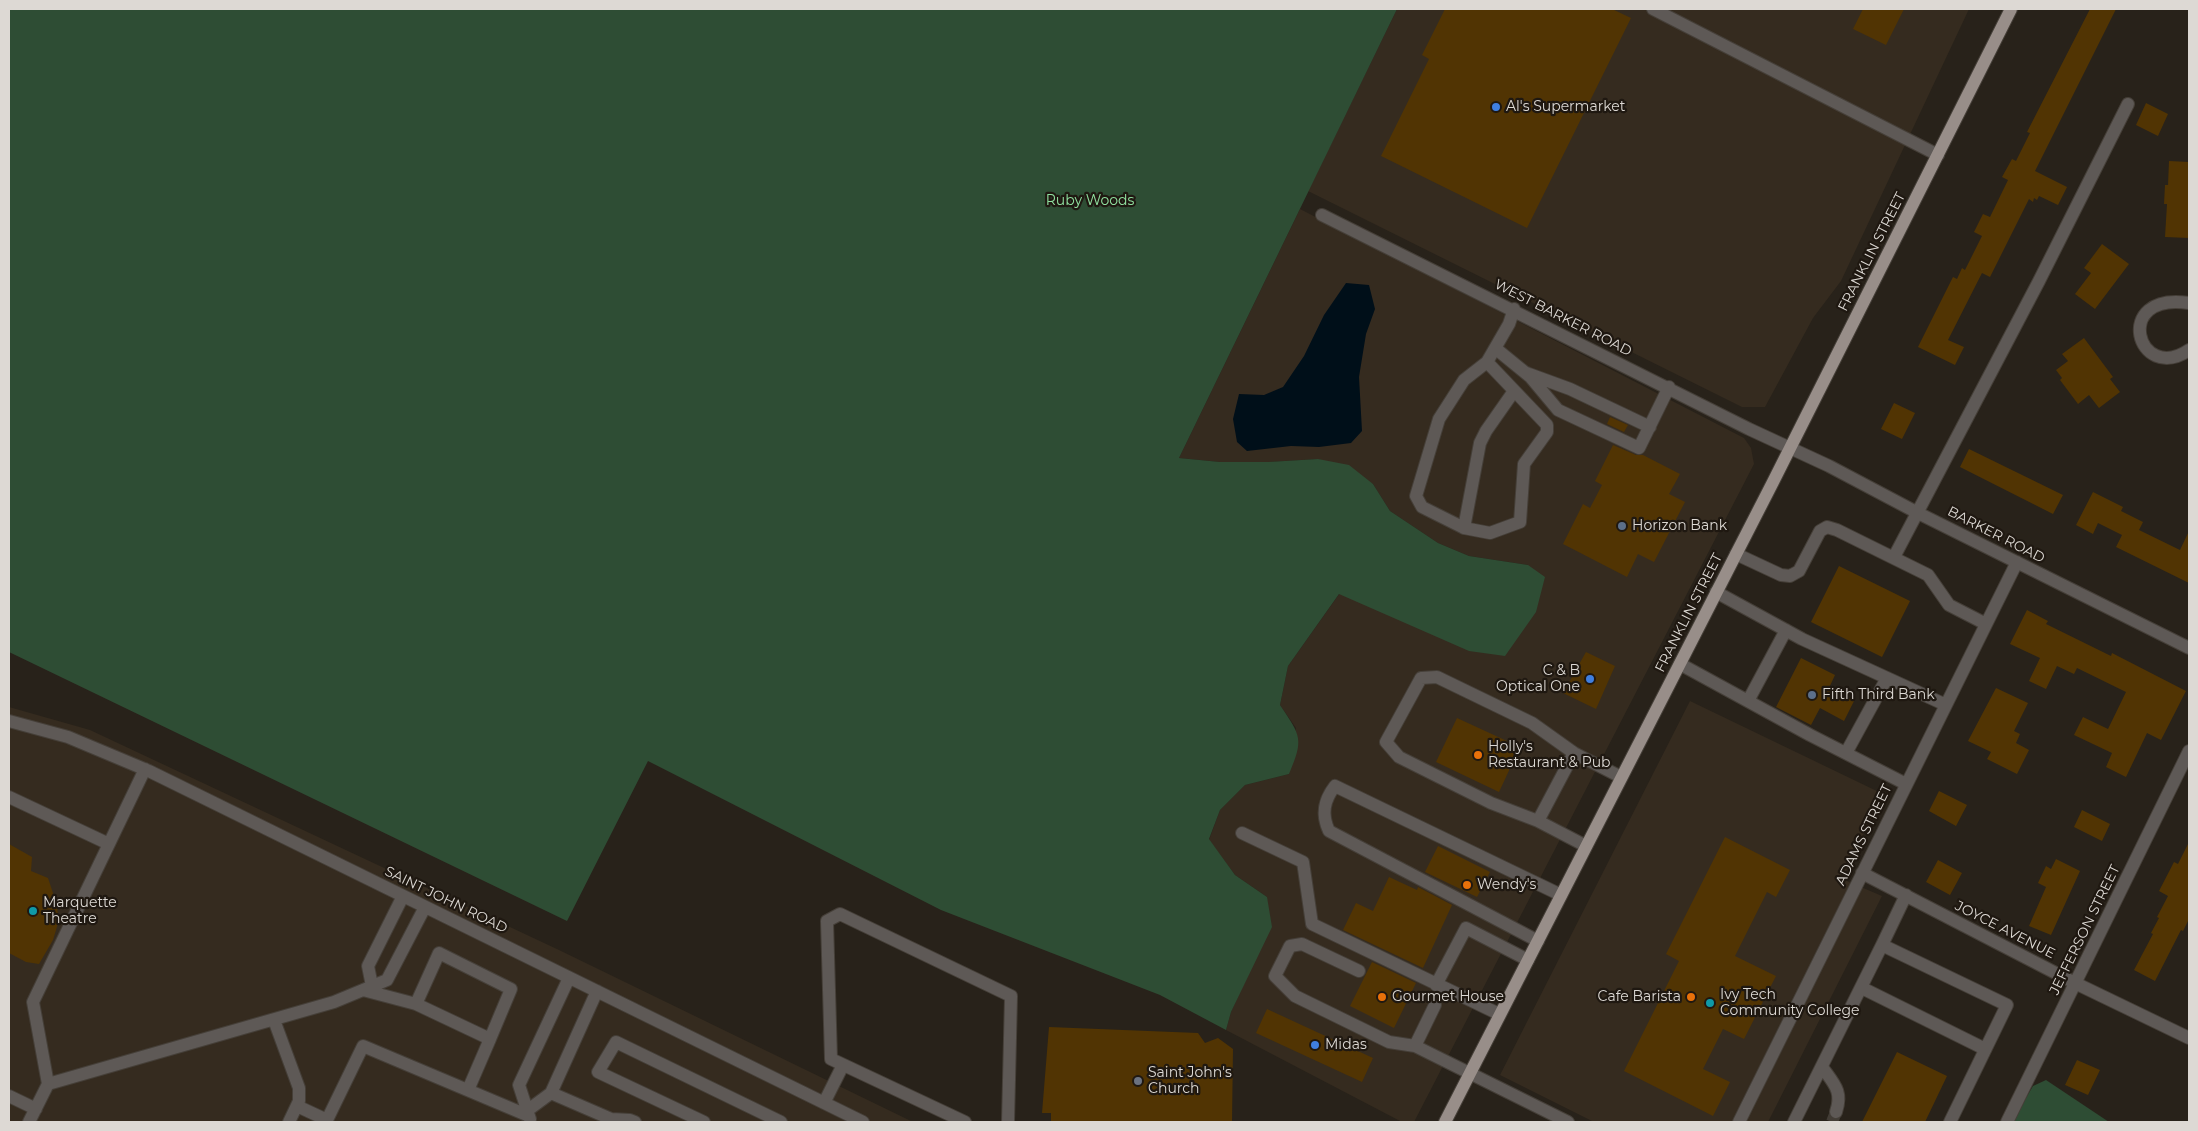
<!DOCTYPE html>
<style>
body{margin:0}
#map{position:relative;width:2198px;height:1131px;overflow:hidden;background:#28221a;font-family:Montserrat,sans-serif}
canvas{display:block}
.frame{position:absolute;inset:0;border:10px solid #ddd9d4;pointer-events:none}
</style>
<div id="map">
<canvas width="2198" height="1131"></canvas>
<div class="frame"></div>
</div>
<script>
const ctx = document.querySelector('canvas').getContext('2d');
ctx.lineJoin = 'round';
function fillPath(path, color) {
  ctx.fillStyle = color;
  ctx.fill(path, 'evenodd');
}
function stroke(path, color, width, dash) {
  ctx.strokeStyle = color;
  ctx.lineWidth = width;
  ctx.lineCap = dash ? 'butt' : 'round';
  ctx.setLineDash(dash || []);
  ctx.stroke(path);
}
function write(font, color, halo, rows, align = 'center') {
  ctx.font = font + ' Montserrat,sans-serif';
  ctx.lineWidth = 4.5;
  ctx.setLineDash([]);
  ctx.textBaseline = 'middle';
  ctx.strokeStyle = halo;
  ctx.fillStyle = color;
  for (const [text, x, y, turn = 0] of rows) {
    ctx.save();
    ctx.translate(x, y);
    ctx.rotate((+turn || 0) * Math.PI / 180);
    ctx.textAlign = isNaN(turn) ? turn : align;
    if (halo) ctx.strokeText(text, 0, 0);
    ctx.fillText(text, 0, 0);
    ctx.restore();
  }
}
const built = new Path2D(`
 M 1397,9 L 1969,9 L 1841,281 L 1813,318 L 1765,407 L 1742,407 L 1308,191 Z
 M 1300,209 L 1744,438 L 1751,448 L 1754,464 L 1414,1122 L 1402,1122 L 1226,1030 L 1231,1012 L 1248,975 L 1267,897 L 1235,875 L 1209,840 L 1220,810 L 1245,785 L 1289,774 L 1296,728 L 1280,705 L 1288,666 L 1340,593 L 1387,614 L 1528,565 L 1469,556 L 1438,543 L 1390,511 L 1373,484 L 1318,459 L 1269,462 L 1220,462 L 1179,458 Z
 M 1690,701 L 1883,794 L 1842,879 L 1882,896 L 1768,1122 L 1594,1122 L 1500,1075 Z
 M 9,707 L 90,730 L 559,950 L 913,1122 L 9,1122 Z`);
const green = new Path2D(`
 M 9,9 L 1397,9 L 1179,458 L 1220,462 L 1268,462 L 1318,459 L 1349,465 L 1373,484 L 1390,511 L 1438,543 L 1469,556 L 1528,565 L 1545,577 L 1536,612 L 1505,656 L 1469,651 L 1339,594 L 1288,666 L 1280,705 C 1301,736 1304,739 1289,774 L 1245,785 L 1220,810 L 1209,839 L 1235,875 L 1267,897 L 1272,927 L 1231,1012 L 1226,1030 L 1160,995 L 941,910 L 648,761 L 567,921 L 9,652 Z
 M 2046,1080 L 2109,1122 L 2012,1122 L 2033,1086 Z`);
const water = new Path2D(`
 M 1346,283 L 1369,285 L 1375,309 L 1366,334 L 1359,377 L 1362,431 L 1351,443 L 1319,447 L 1291,446 L 1247,451 L 1237,442 L 1233,419 L 1239,394 L 1264,395 L 1283,387 L 1304,356 L 1324,315 Z`);
const building = new Path2D(`
 M 1445,9 L 1612,9 L 1631,18 L 1527,228 L 1381,156 L 1429,59 L 1422,55 Z
 M 1863,9 L 1904,9 L 1886,45 L 1853,29 Z
 M 2090,9 L 2116,9 L 2035,171 L 2067,187 L 2058,205 L 2039,196 L 2037,200 L 2034,198 L 2033,202 L 2029,199 L 1990,277 L 1982,273 L 1948,340 L 1964,347 L 1955,365 L 1918,347 L 1953,277 L 1957,279 L 1962,268 L 1965,270 L 1982,236 L 1974,232 L 1983,214 L 1990,217 L 2008,180 L 2002,177 L 2012,159 L 2016,161 L 2030,133 L 2027,132 Z
 M 2146,103 L 2168,114 L 2158,136 L 2136,125 Z
 M 2169,161 L 2189,162 L 2189,238 L 2165,237 L 2167,204 L 2164,204 L 2165,185 L 2168,185 Z
 M 2102,244 L 2129,264 L 2095,309 L 2075,294 L 2091,273 L 2084,268 Z
 M 2084,338 L 2113,377 L 2110,379 L 2120,392 L 2099,408 L 2089,395 L 2078,404 L 2060,380 L 2062,378 L 2056,370 L 2068,361 L 2062,354 Z
 M 1894,403 L 1915,413 L 1902,439 L 1881,429 Z
 M 1610,417 L 1628,425 L 1624,432 L 1607,424 Z
 M 1613,445 L 1636,455 L 1643,455 L 1680,474 L 1669,494 L 1685,502 L 1654,562 L 1638,554 L 1627,577 L 1563,544 L 1583,504 L 1590,508 L 1602,485 L 1595,481 Z
 M 1969,449 L 2063,495 L 2053,514 L 1960,467 Z
 M 2093,492 L 2123,507 L 2121,511 L 2143,522 L 2139,530 L 2180,550 L 2189,531 L 2189,583 L 2116,547 L 2122,535 L 2098,523 L 2093,534 L 2076,525 Z
 M 1839,566 L 1910,601 L 1882,657 L 1811,622 Z
 M 2027,610 L 2048,621 L 2046,624 L 2111,656 L 2112,653 L 2186,691 L 2161,740 L 2147,733 L 2126,777 L 2106,767 L 2112,753 L 2074,735 L 2083,717 L 2108,729 L 2126,692 L 2077,668 L 2074,674 L 2057,666 L 2046,689 L 2029,681 L 2040,658 L 2010,644 Z
 M 1586,652 L 1615,666 L 1596,709 L 1563,693 Z
 M 1801,658 L 1835,675 L 1829,688 L 1854,701 L 1844,721 L 1820,708 L 1811,725 L 1776,707 Z
 M 1996,688 L 2028,703 L 2014,731 L 2020,734 L 2016,743 L 2029,750 L 2017,774 L 1987,759 L 1991,752 L 1968,741 Z
 M 1457,718 L 1520,747 L 1499,792 L 1436,762 Z
 M 1939,791 L 1967,805 L 1956,826 L 1929,811 Z
 M 2082,810 L 2110,824 L 2102,841 L 2074,827 Z
 M 1725,837 L 1790,870 L 1776,897 L 1767,892 L 1735,956 L 1776,976 L 1744,1039 L 1723,1029 L 1703,1069 L 1730,1082 L 1713,1116 L 1624,1071 L 1679,961 L 1666,954 Z
 M 2189,842 L 2189,919 L 2183,931 L 2181,930 L 2155,981 L 2134,970 L 2153,934 L 2151,933 L 2159,918 L 2157,917 L 2168,896 L 2159,891 L 2174,862 L 2178,864 Z
 M 9,844 L 32,857 L 31,871 L 48,878 L 56,902 L 59,920 L 53,940 L 39,964 L 26,962 L 9,953 Z
 M 1438,846 L 1490,872 L 1477,897 L 1425,872 Z
 M 2056,859 L 2080,871 L 2051,935 L 2029,926 L 2046,887 L 2038,883 L 2046,866 L 2051,869 Z
 M 1938,860 L 1962,873 L 1950,895 L 1926,882 Z
 M 1389,877 L 1417,890 L 1418,887 L 1452,905 L 1423,968 L 1343,930 L 1356,903 L 1373,911 Z
 M 1372,962 L 1416,983 L 1394,1028 L 1350,1006 Z
 M 1267,1009 L 1373,1058 L 1362,1082 L 1256,1033 Z
 M 1049,1027 L 1198,1033 L 1205,1043 L 1218,1038 L 1233,1049 L 1232,1122 L 1051,1122 L 1051,1113 L 1042,1113 Z
 M 1897,1052 L 1947,1076 L 1925,1122 L 1862,1122 Z
 M 2077,1060 L 2100,1070 L 2088,1095 L 2065,1085 Z`);
const minorTunnel = new Path2D(`
 M 1832,1122 L 1836,1112`);
const minor = new Path2D(`
 M 1653,9 L 1938,155
 M 1322,215 L 1749,429 L 1829,466 L 1918,513 L 2189,648
 M 2189,303 C 2111,291 2137,385 2189,350
 M 1495,348 L 1533,379
 M 1487,362 L 1547,425 L 1547,432 L 1524,464 L 1520,522 L 1490,533 L 1464,528 L 1422,507 L 1416,496 L 1439,419 L 1464,380 L 1487,362 L 1509,324 L 1514,309
 M 1527,373 L 1558,410 L 1639,448 L 1669,387
 M 1529,374 L 1570,389 L 1650,427
 M 1464,528 L 1480,443 L 1486,431 L 1514,391
 M 1736,554 L 1781,575 L 1790,576 L 1799,571 L 1820,531 L 1827,527 L 1837,530 L 1928,575 L 1949,605 L 1986,624
 M 1894,557 L 2039,281 L 2128,104
 M 1716,592 L 1802,639 L 1946,705
 M 1680,664 L 1810,735 L 1906,784
 M 1748,701 L 1786,630
 M 9,721 L 68,737 L 149,771 L 863,1122
 M 1846,753 L 1887,678
 M 9,797 L 109,844
 M 1538,821 L 1574,753
 M 1242,833 L 1303,862 L 1312,924 L 1499,1014
 M 1586,846 L 1538,821 L 1491,803 L 1399,757 L 1386,742 L 1421,678 L 1437,677 L 1532,723 L 1574,753 L 1621,777
 M 1862,873 L 2075,983 L 2189,1038
 M 1906,895 L 1882,945 L 2007,1005 L 1950,1122
 M 1538,941 L 1329,831 C 1321,814 1324,800 1335,786 L 1561,895
 M 1359,971 L 1302,944 L 1290,946 L 1275,976 L 1295,996 L 1389,1042 L 1415,1046 L 1568,1122
 M 1436,985 L 1466,928 L 1528,960
 M 372,986 L 368,966 L 403,896
 M 1862,988 L 1985,1049
 M 363,990 L 416,1004 L 490,1039 L 468,1090
 M 416,1004 L 439,953 L 511,989 L 490,1039
 M 274,1020 L 299,1088 L 299,1101 L 289,1122
 M 1415,1046 L 1435,1005
 M 1822,1067 C 1834,1084 1843,1091 1836,1112
 M 48,1084 L 334,1002 L 387,980 L 425,907
 M 551,1093 L 611,1119 L 630,1120 L 635,1122
 M 9,1096 L 36,1109
 M 824,1103 L 843,1065
 M 297,1106 L 327,1120 L 363,1046 L 529,1116
 M 528,1110 L 551,1093 L 597,991
 M 530,1119 L 519,1085 L 569,978
 M 29,1122 L 48,1084 L 33,1002 L 145,769
 M 704,1122 L 598,1072 L 616,1042 L 781,1122
 M 965,1122 L 831,1059 L 827,921 L 840,914 L 1011,996 L 1008,1122
 M 1739,1122 L 2017,562
 M 1794,1122 L 1882,945
 M 2007,1122 L 2189,751`);
const major = new Path2D(`
 M 1445,1122 L 1773,482 L 2011,9`);
const markers = [
 [1496,107,5,"#3f7fe0"],
 [1622,526,5,"#5c6f8a"],
 [1590,679,5,"#3f7fe0"],
 [1812,695,5,"#5c6f8a"],
 [1478,755,5,"#e8710a"],
 [1467,885,5,"#e8710a"],
 [33,911,5,"#0f9aa8"],
 [1382,997,5,"#e8710a"],
 [1691,997,5,"#e8710a"],
 [1710,1003,5,"#0f9aa8"],
 [1315,1045,5,"#3f7fe0"],
 [1138,1081,5,"#6b7280"]
];
const poiNames = [
 ["Al's Supermarket",1506,107],
 ["Horizon Bank",1632,526],
 ["C & B",1580,671,"right"],
 ["Optical One",1580,687,"right"],
 ["Fifth Third Bank",1822,695],
 ["Holly's",1488,747],
 ["Restaurant & Pub",1488,763],
 ["Wendy's",1477,885],
 ["Marquette",43,903],
 ["Theatre",43,919],
 ["Ivy Tech",1720,995],
 ["Community College",1720,1011],
 ["Gourmet House",1392,997],
 ["Cafe Barista",1681,997,"right"],
 ["Midas",1325,1045],
 ["Saint John's",1148,1073],
 ["Church",1148,1089]
];
const parkNames = [
 ["Ruby Woods",1090,201]
];
const streetNames = [
 ["FRANKLIN STREET",1872,252,-63],
 ["WEST BARKER ROAD",1563,318,27],
 ["BARKER ROAD",1996,535,27],
 ["FRANKLIN STREET",1689,613,-63],
 ["ADAMS STREET",1864,835,-64],
 ["SAINT JOHN ROAD",446,900,26],
 ["JOYCE AVENUE",2005,930,27],
 ["JEFFERSON STREET",2085,930,-64]
];
fillPath(built, '#352b1f');
fillPath(green, '#2e4d34');
fillPath(water, '#000f19');
fillPath(building, '#513403');
stroke(minorTunnel, '#433d36', 12, [12, 6]);
stroke(minor, '#453f38', 14);
stroke(major, '#453f38', 14);
stroke(minor, '#5e5956', 12);
stroke(major, '#988e89', 12);
for (const [x, y, r, color] of markers) {
  const dot = new Path2D();
  dot.arc(x, y, r, 0, 2 * Math.PI);
  ctx.fillStyle = color;
  ctx.fill(dot);
  stroke(dot, '#1f1811', 2);
}
write('14px', '#ddd9d4', '#1f1811', poiNames, 'left');
write('14px', '#90e1a0', '#1f1811', parkNames);
write('14px', '#ddd9d4', '#1f1811', streetNames);
</script>
